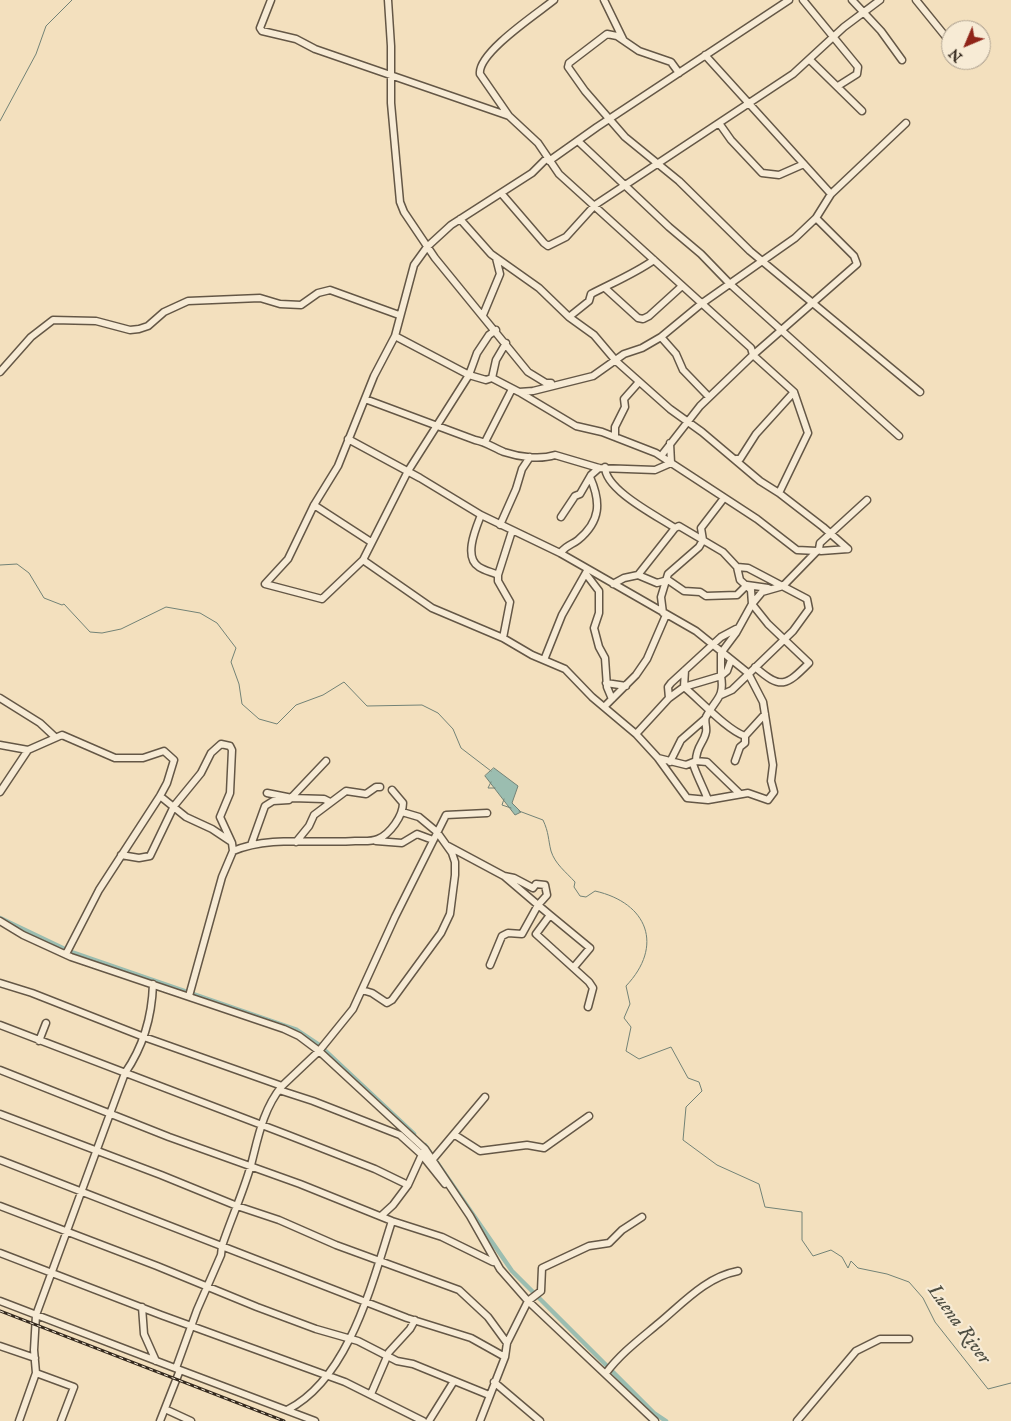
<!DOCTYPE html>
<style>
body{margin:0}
#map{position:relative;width:1011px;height:1421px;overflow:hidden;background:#f3e0be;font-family:"IM FELL English",serif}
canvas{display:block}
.north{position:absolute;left:941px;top:20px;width:50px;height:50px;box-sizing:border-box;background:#f7ebd5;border:1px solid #a99d8c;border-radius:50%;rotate:225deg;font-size:14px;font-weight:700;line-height:20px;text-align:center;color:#34291e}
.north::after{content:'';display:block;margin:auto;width:18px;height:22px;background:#8f2418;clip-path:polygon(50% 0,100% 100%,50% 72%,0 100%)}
</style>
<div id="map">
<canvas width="1011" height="1421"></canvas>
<div class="north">N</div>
</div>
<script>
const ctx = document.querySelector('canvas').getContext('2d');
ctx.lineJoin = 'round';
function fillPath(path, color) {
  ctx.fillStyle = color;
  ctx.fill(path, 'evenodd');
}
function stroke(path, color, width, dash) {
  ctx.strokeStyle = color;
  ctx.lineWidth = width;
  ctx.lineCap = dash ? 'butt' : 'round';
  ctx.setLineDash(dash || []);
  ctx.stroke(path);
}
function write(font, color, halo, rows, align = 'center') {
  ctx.font = font + ' "IM FELL English",serif';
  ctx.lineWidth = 4.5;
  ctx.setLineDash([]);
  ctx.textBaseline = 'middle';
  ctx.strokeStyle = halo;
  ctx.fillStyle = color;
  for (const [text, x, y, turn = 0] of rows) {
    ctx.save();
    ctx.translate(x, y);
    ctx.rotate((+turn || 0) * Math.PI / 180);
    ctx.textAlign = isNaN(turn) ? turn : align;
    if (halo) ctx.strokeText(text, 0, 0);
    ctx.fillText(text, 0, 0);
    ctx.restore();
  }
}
const water = new Path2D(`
 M 494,768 L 518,786 L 512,803 L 521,812 L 515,815 L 485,776 Z`);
const stream = new Path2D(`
 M 0,121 L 36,54 L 46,26 L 72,0
 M 0,565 L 17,564 L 29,573 L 44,598 L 62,605 L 64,604 L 90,632 L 102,633 L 121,629 L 166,607 L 200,613 L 217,623 L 236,648 L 231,662 L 239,684 L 242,704 L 259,719 L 277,724 L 296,705 L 323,695 L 344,682 L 367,706 L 422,705 L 438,713 L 453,729 L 461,748 L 491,771
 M 491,782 L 488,788 L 495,788
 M 504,799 L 502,805 L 511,808
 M 519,811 L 543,820 C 549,833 548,839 551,851 C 555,864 566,872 575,882 L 574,887 L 580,896 L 586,897 L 595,891 C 648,903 664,946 626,986 L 630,1004 L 624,1018 L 631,1027 L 626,1051 L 639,1059 L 671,1047 L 688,1078 L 699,1082 L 702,1091 L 686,1107 L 683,1140 L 717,1165 L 759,1184 L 765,1207 L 802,1212 L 802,1240 L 813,1256 L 831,1250 L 842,1257 L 848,1268 L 851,1261 L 858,1268 L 887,1274 L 909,1282 L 923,1298 L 935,1322 L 988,1389 L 1011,1383`);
const canal = new Path2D(`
 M 0,918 L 71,952 L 297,1030 L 318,1044 L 414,1134
 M 425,1145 L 512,1271 L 654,1413 L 666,1421`);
const minor = new Path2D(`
 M 271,0 L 260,28 L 262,31 L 296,39 L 315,49 L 509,116
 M 388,0 L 391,46 L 391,103 L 400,202 L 404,212 L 435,258 L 528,372 L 546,383 L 551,383
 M 554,0 C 538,13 477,53 480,74 L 509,116 L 538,143 L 559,174 L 751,348 L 753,355 L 794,392 L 808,433 L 779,493
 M 604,0 L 623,39
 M 803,0 L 858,67 L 857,74 L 838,86
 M 852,0 L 881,31 L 902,60
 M 916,0 L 946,37
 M 705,55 L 831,194
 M 810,60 L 862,111
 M 679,73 L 671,62 L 639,51 L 617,36 L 607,34 L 569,63 L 568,67 L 585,91 L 625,137 L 679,181 L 750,251 L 920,392
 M 719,123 L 731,140 L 762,173 L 779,175 L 804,164
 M 578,141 L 669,227 L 701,254 L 730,284 L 899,436
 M 549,161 L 597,127 L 789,0
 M 501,193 L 544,243 L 548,246 L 566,237 L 595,205 L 793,74 L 844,27 L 880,0
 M 460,219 L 491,254 L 539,288 L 569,317 L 594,335 L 616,361 L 670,409 L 702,432 L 760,481 L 779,493 L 823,527 L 848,549
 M 605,288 L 638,318 L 643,319 L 649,316 L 682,286
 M 483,315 L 500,274 L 496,258
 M 569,317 L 589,301 L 591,294 C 612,283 634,274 654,260
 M 496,330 L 489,335 L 477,353 L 469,375 L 408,471 L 363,560 L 322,599 L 265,584 L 288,559 L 314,505 L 338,466 L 374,376 L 395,336 L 414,265 L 427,247 L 451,225 L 532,173 L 547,158
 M 395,336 L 469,375 L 486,380 L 492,378 L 519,392 L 576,426 L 602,432 L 656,453 L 757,519 L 797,550 L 817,551
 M 661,337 L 676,354 L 683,370 L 709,397
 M 0,372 L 31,337 L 53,320 L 96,321 L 130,330 L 139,329 L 148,326 L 164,312 L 188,301 L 260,298 L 280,304 L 301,305 L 318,293 L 330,290 L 399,315
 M 492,378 L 496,360 L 506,343
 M 519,392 L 533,391 L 593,376 L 624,354 L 642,348 L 661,337 L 701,304 L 795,238 L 816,218 L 831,194 L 906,123
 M 365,399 L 475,440 C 486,442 494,448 504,452 C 519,457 540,460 555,455 L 599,468 L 655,470 L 671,463 L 670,443
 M 615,437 L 615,427 L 625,407 L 624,399 L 639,382
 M 348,439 L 420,478 L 481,515 L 560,553 L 588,569
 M 485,442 L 512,389
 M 661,456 L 700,406 L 753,355 L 857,264 L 854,256 L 816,218
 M 736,459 L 740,459 L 756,434 L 794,392
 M 605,467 C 605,490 657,516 675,528
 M 314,505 L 371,542
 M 481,515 C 476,528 463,557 479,567 C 485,571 492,572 498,575
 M 561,517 L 575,496 L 580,494 L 591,475 L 599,468
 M 500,525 L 516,489 L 522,469 L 530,457
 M 819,549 L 821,551 L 848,549
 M 560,553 C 569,543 572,545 578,540 C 601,521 601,502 590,477
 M 363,560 L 432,608 L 503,638 L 532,655 L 565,669 L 592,697 L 636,734 L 658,758 L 687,798 L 708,800 L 748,793 L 768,800 L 774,792 L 771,781 L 773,765 L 763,702 L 748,673 L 696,631 L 588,569 L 562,615 L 544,660
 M 737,567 L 740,580 L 751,590 L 752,604 L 768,624 L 809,663 C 786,686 781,690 755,667
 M 586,574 L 599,591 L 599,613 L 594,628 L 599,647 L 605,658 L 607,687 L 612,699
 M 638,575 L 657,583 L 668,580 L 684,591 L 700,592 L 706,596 L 737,595 L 747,585 L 768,588
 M 613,584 L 624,578 L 638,575 L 675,528 L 679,526 L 723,552 L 737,567 L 748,568 L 807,599 L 809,609 L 793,631 L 732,690 L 721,695
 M 663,613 L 661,597 L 668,574 L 699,547 L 703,540 L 701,528 L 724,498
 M 503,638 L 510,602 L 498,581 L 498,575 L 512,531
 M 606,683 L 626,686
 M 684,687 L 721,676 L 721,653 L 736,633 L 752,604 L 762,592 L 783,586 L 819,549 L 820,543 L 867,500
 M 684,687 C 700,700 727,730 745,736 L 765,714
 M 0,698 L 40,723 L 55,737
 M 669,698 L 668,687 L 671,683 L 721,637 L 736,629
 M 604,707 L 636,675 L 647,659 L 666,615
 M 636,734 L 669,698 L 684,687 L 685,670
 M 0,745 L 28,750
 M 658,758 L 686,765 L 696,761 L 707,762 L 740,794
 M 696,761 C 696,746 704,743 706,732 C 707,727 704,721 706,717 C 715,699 725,698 721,676 L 727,671 L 731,660
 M 735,761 L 740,747 L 745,743 L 745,736
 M 670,762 L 681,740 L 705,719
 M 693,763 C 694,770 705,791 708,800
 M 0,792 L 28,750 L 62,735 L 115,758 L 143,758 L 164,751 L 174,760 L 167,783 L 160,796 L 99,890 L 66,954
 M 267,793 L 292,798 L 324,799 L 330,802
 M 160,796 L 186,817 L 212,829 L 230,841
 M 376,841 L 402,843 L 417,834 L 433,840
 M 296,842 L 309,826 L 314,815 L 346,791 L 366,794 L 376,787 L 380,787
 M 251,845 L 265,806 L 273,801 L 289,800 L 326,761
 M 448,846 L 504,876
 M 121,855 L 139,858 L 150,856 L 174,806 L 201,773 L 211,753 L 221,744 L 230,746 L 232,750 L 230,793 L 220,817 L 232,843 L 233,851
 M 0,921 L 23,935 L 71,957 L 284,1029 L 299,1036 L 319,1051 L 425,1149 L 470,1216 L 500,1269 L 528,1301 L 655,1421
 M 490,965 L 502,936 L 508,933 L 522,934 L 538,905 L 547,895 L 545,885 L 536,884 L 533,888 L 514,878 L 504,876 L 538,905 L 550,915
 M 574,967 L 590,948 L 550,915 L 536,934 L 589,982 L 593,988 L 588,1007
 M 0,983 L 32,993 L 144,1037 L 282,1086 L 319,1051 L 353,1009 L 395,917 L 446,815 L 487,813
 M 362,990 L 372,993 L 387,1003 L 392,1000 L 441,933 L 450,914 L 455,875 L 455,862 L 452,853 L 437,832 L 419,817 L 402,812
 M 189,996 L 222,877 L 233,851 C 270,835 316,844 355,841 C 363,841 371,842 378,839 C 390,834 403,816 403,803 L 392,790
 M 0,1025 L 288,1135 L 375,1169 L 408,1185
 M 39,1041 L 46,1023
 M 0,1070 L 169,1137 L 300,1184 L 392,1221 L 442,1237 L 493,1262
 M 279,1090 L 313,1101 L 400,1135 L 421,1154 L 445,1184
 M 0,1114 L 161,1175 L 237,1206 L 279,1220 L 336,1245 L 459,1290 L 488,1317 L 507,1343
 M 455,1135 L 480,1151 L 527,1145 L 544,1148 L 589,1116
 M 433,1159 L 485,1097
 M 0,1160 L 407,1318 L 471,1338 L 505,1357
 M 0,1206 L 157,1266 L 257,1307 L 316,1329 L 358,1341 L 397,1361 L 413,1364 L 489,1395
 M 381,1216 L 393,1205 L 408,1185 L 423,1152
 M 0,1253 L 161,1315 L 345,1382 L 423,1421
 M 0,1301 L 180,1370 L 160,1421
 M 142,1307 L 144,1334 L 156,1361
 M 0,1346 L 35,1358
 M 176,1368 L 197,1310 L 221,1255 L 222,1246 C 231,1219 243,1193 251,1165 C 258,1138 263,1109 282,1086
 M 180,1370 L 315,1421
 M 36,1373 L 74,1387 L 61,1421
 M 606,1373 C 621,1353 640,1339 659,1323 C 683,1303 706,1277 738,1271
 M 494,1382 L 540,1421
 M 371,1394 L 389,1352 L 410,1329 L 415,1320
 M 165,1409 L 191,1421
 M 287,1410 C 349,1379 372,1283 392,1221
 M 19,1421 L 36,1373 L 34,1350 L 36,1315 L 125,1073 C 143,1047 152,1016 153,984
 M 429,1421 L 454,1381
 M 480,1421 L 505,1357 L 507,1343 L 528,1301 L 541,1291 L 542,1268 L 589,1246 L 609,1243 L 622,1230 L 642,1217
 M 797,1421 L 856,1351 L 880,1339 L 909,1339`);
const rail = new Path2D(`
 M 0,1311 L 284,1421`);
const waterNames = [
 ["Luena River",958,1325,54]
];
fillPath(water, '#9bbdb0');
stroke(water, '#728276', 1);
stroke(stream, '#728276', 1);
stroke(canal, '#9bbdb0', 4.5);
stroke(minor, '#645746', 9);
stroke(minor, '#f7ebd5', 6);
stroke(rail, '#34291e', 3);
stroke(rail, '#f7ebd5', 1, [4]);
write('italic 20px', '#4e4e42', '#f7ebd5', waterNames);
</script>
